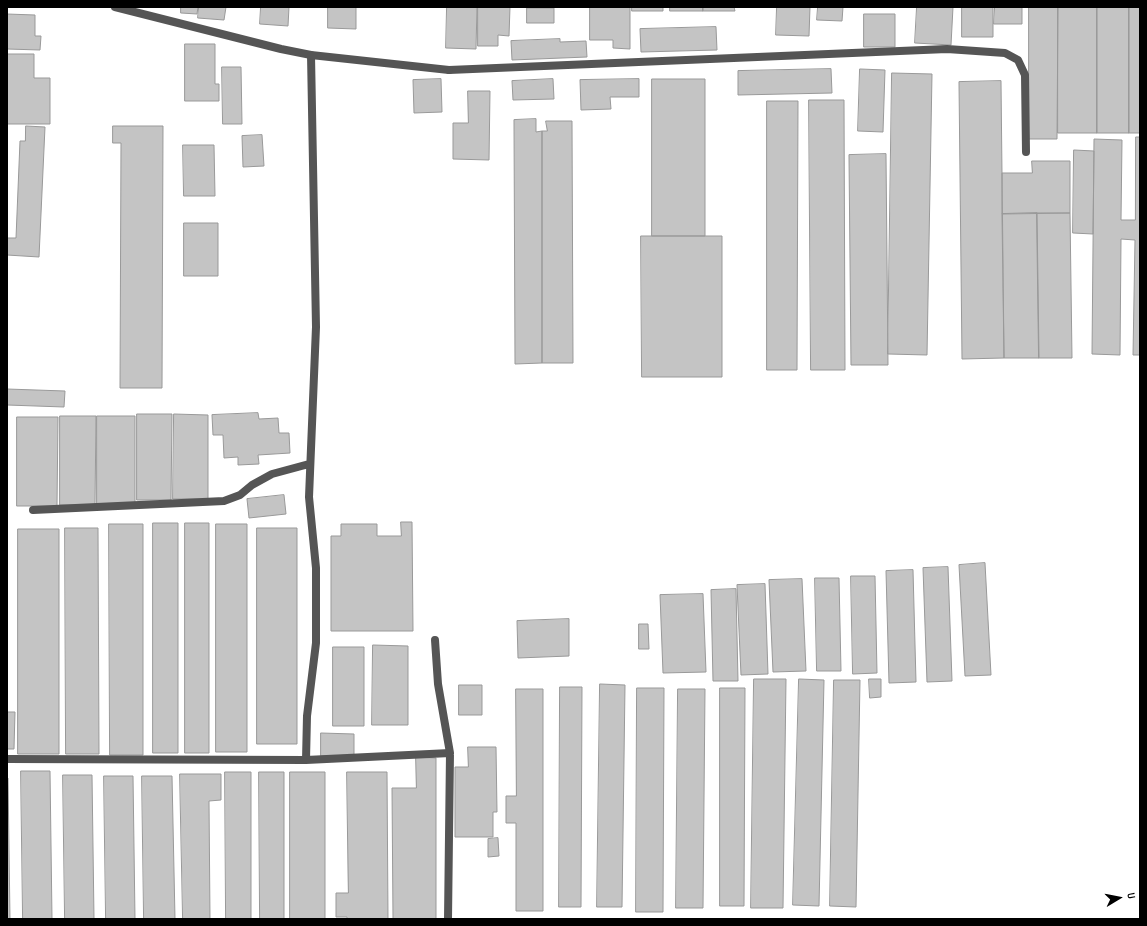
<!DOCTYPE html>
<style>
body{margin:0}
#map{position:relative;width:1147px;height:926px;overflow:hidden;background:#fff;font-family:"Sofia Sans Condensed",sans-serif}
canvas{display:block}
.frame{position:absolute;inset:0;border:8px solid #000;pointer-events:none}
.north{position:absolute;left:1099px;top:878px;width:40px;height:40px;-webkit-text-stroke:3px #fff;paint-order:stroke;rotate:80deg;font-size:11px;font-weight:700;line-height:16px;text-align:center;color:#000}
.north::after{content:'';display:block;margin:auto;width:14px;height:18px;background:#000;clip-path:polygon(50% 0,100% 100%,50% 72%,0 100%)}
</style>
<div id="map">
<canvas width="1147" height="926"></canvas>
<div class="frame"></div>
<div class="north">U</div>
</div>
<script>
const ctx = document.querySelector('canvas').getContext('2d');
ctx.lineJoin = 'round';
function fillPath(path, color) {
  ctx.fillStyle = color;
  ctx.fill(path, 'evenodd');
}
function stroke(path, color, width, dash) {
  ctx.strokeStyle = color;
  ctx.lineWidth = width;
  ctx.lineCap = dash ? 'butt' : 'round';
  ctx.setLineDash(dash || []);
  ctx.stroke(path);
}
const building = new Path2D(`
 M 181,7 L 198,7 L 197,14 L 181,13 Z
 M 199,7 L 226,7 L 224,20 L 198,18 Z
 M 261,7 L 289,7 L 288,26 L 260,24 Z
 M 328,7 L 356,7 L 356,29 L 328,28 Z
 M 447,7 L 477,7 L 476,49 L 446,48 Z
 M 478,7 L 510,7 L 509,36 L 498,35 L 498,46 L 478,46 Z
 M 590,7 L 630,7 L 630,49 L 613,48 L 613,40 L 590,40 Z
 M 632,7 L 663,7 L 663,11 L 632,11 Z
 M 670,7 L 703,7 L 703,11 L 670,11 Z
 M 703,7 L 734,7 L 735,11 L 703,11 Z
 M 777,7 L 810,7 L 809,36 L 776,35 Z
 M 818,7 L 843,7 L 842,21 L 817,20 Z
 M 917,7 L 953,7 L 951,45 L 915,43 Z
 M 962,7 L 993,7 L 993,37 L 962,37 Z
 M 995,7 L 1022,7 L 1022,24 L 994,24 Z
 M 1029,7 L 1058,7 L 1057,139 L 1029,139 Z
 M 1058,7 L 1097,7 L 1097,133 L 1058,133 Z
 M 1097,7 L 1129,7 L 1129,133 L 1097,133 Z
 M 1129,7 L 1140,7 L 1140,133 L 1129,133 Z
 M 527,8 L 554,8 L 554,23 L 527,23 Z
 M 7,14 L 35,15 L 35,36 L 41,36 L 40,50 L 7,49 Z
 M 864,14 L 895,14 L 895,47 L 864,47 Z
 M 716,27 L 717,50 L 641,52 L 640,29 Z
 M 560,39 L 560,42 L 586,41 L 587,57 L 512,60 L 511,41 Z
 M 185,44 L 215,44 L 215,84 L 219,84 L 219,101 L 185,101 Z
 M 7,54 L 34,54 L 34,78 L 50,78 L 50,124 L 7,124 Z
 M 222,67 L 241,67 L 242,124 L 223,124 Z
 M 831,69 L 832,93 L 738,95 L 738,71 Z
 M 860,69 L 885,70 L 883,132 L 858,131 Z
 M 892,73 L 932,74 L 927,355 L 888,354 Z
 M 441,79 L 442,112 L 414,113 L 413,80 Z
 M 553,79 L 554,99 L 513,100 L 512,81 Z
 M 639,79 L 639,97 L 610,97 L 611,109 L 581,110 L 580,80 Z
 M 652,79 L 705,79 L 705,236 L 652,236 Z
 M 1001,81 L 1004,358 L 962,359 L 959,82 Z
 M 468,91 L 490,91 L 489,160 L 453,159 L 453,123 L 468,123 Z
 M 809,100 L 844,100 L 845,370 L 811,370 Z
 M 767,101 L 798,101 L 797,370 L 767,370 Z
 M 536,119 L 536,132 L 542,131 L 542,363 L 515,364 L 514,120 Z
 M 546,121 L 572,121 L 573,363 L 542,363 L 542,131 L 547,131 Z
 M 26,126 L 45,127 L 39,257 L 7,255 L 7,238 L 16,238 L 20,141 L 25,141 Z
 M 113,126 L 163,126 L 162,388 L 120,388 L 121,143 L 113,143 Z
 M 262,135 L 264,166 L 243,167 L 242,136 Z
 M 1136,137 L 1140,137 L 1140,355 L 1133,355 L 1135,240 L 1121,239 L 1120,355 L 1092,354 L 1094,139 L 1122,140 L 1121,220 L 1135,220 Z
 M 183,145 L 214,145 L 215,196 L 184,196 Z
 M 1074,150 L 1094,151 L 1093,234 L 1073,233 Z
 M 886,154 L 888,365 L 851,365 L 849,155 Z
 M 1032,161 L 1070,161 L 1070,213 L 1002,214 L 1002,173 L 1032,173 Z
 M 1037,213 L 1070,213 L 1072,358 L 1039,358 Z
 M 1037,213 L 1039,358 L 1004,358 L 1002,214 Z
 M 184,223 L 218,223 L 218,276 L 184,276 Z
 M 641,236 L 722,236 L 722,377 L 642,377 Z
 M 7,389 L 65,391 L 64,407 L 7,405 Z
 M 258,413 L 259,419 L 278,418 L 279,433 L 289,433 L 290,453 L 258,455 L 259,464 L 238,465 L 238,457 L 224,458 L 223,435 L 213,435 L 212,415 Z
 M 137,414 L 172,414 L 171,500 L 137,500 Z
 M 174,414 L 208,415 L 208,499 L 173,499 Z
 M 60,416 L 96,416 L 95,505 L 60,505 Z
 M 97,416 L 135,416 L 135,505 L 97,505 Z
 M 17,417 L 58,417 L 57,506 L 17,506 Z
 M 284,495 L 286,514 L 249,518 L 247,499 Z
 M 401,522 L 412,522 L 413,631 L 331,631 L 331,536 L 341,536 L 341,524 L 377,524 L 377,536 L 401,536 Z
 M 153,523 L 178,523 L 178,753 L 153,753 Z
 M 185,523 L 209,523 L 209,753 L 185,753 Z
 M 109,524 L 143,524 L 143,755 L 110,755 Z
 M 216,524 L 247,524 L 247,752 L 216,752 Z
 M 65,528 L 98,528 L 99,754 L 66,754 Z
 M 257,528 L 297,528 L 297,744 L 257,744 Z
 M 18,529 L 59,529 L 59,754 L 18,754 Z
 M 985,563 L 991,675 L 965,676 L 959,565 Z
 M 948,567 L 952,681 L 927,682 L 923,568 Z
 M 913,570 L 916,682 L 889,683 L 886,571 Z
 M 851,576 L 875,576 L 877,673 L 853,674 Z
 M 815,578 L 839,578 L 841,671 L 817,671 Z
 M 802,579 L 806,671 L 773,672 L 769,580 Z
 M 765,584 L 768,674 L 741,675 L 737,585 Z
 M 736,589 L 738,681 L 713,681 L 711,590 Z
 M 703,594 L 706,672 L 663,673 L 660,595 Z
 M 569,619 L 569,656 L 518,658 L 517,621 Z
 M 639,624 L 648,624 L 649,649 L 639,649 Z
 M 373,645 L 408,646 L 408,725 L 372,725 Z
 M 333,647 L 364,647 L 364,726 L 333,726 Z
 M 754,679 L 786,679 L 783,908 L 751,908 Z
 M 799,679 L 824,680 L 819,906 L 793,905 Z
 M 869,679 L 881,679 L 881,697 L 870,698 Z
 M 834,680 L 860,680 L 856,907 L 830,906 Z
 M 600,684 L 625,685 L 622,907 L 597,907 Z
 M 459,685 L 482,685 L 482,715 L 459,715 Z
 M 560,687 L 582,687 L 581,907 L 559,907 Z
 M 637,688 L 664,688 L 663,912 L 636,912 Z
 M 720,688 L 745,688 L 744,906 L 720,906 Z
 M 516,689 L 543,689 L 543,911 L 516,911 L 516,823 L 506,823 L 506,796 L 516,796 Z
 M 678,689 L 705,689 L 703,908 L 676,908 Z
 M 7,712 L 15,712 L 14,749 L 7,749 Z
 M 321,733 L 354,734 L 354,756 L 321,756 Z
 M 468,747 L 496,747 L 497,812 L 493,812 L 493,837 L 455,837 L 455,767 L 468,767 Z
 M 416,757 L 436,758 L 436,919 L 393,919 L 392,788 L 416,788 Z
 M 21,771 L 50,771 L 52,919 L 23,919 Z
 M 225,772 L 251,772 L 251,919 L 226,919 Z
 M 259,772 L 284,772 L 284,919 L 260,919 Z
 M 290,772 L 325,772 L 325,919 L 290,919 Z
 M 347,772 L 387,772 L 388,919 L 347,919 L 347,917 L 336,917 L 336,893 L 348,893 Z
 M 180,774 L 221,774 L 221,800 L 209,801 L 210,919 L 183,919 Z
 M 63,775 L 92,775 L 94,919 L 65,919 Z
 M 104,776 L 133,776 L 135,919 L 106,919 Z
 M 142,776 L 172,776 L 175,919 L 144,919 Z
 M 7,778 L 8,778 L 10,919 L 7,919 Z
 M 498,838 L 499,856 L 488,857 L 488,839 Z`);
const lane = new Path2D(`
 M 449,70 L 947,49 L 1005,53 L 1018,60 L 1025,75 L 1026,152
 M 33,510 L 224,501 L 240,495 L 252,485 L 272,474 L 309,464
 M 435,640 L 438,684 L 450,753
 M 7,759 L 306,760 L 450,753 L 448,919
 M 306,760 L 307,716 L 316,643 L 316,568 L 309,497 L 316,327 L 311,55`);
const street = new Path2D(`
 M 115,7 L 281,49 L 311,55 L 449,70`);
fillPath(building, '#c4c4c4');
stroke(building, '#999', 1);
stroke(lane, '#555', 8);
stroke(street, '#555', 8);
</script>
